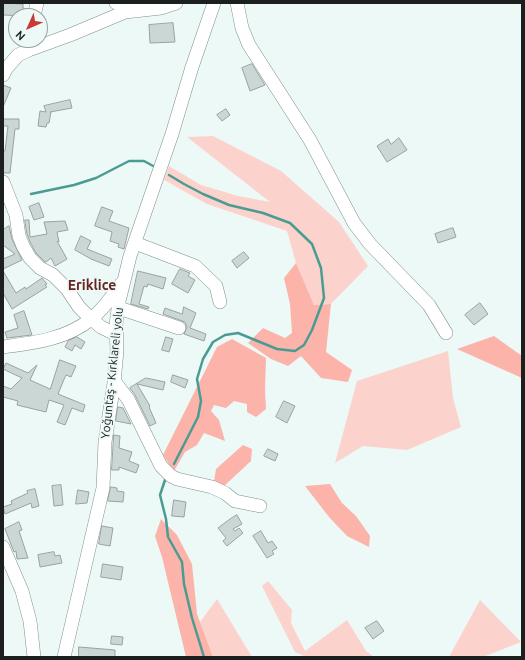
<!DOCTYPE html>
<meta charset="utf-8">
<style>
body{margin:0}
#map{position:relative;width:525px;height:660px;overflow:hidden;background:#edf9f7;font-family:Ubuntu,sans-serif}
canvas{display:block}
.frame{position:absolute;inset:0;border:4px solid #1b1f1e;pointer-events:none}
.north{position:absolute;left:8px;top:8px;width:40px;height:40px;box-sizing:border-box;background:#edf9f7;border:1px solid #99a2a0;border-radius:50%;rotate:225deg;font-size:11px;font-weight:700;line-height:16px;text-align:center;color:#1b1f1e}
.north::after{content:'';display:block;margin:auto;width:14px;height:18px;background:#c83a35;clip-path:polygon(50% 0,100% 100%,50% 72%,0 100%)}
</style>
<div id="map">
<canvas width="525" height="660"></canvas>
<div class="frame"></div>
<div class="north">N</div>
</div>
<script>
const ctx = document.querySelector('canvas').getContext('2d');
ctx.lineJoin = 'round';
function fillPath(path, color) {
  ctx.fillStyle = color;
  ctx.fill(path, 'evenodd');
}
function stroke(path, color, width, dash) {
  ctx.strokeStyle = color;
  ctx.lineWidth = width;
  ctx.lineCap = dash ? 'butt' : 'round';
  ctx.setLineDash(dash || []);
  ctx.stroke(path);
}
function write(font, color, halo, rows, align = 'center') {
  ctx.font = font + ' Ubuntu,sans-serif';
  ctx.lineWidth = 4;
  ctx.setLineDash([]);
  ctx.textBaseline = 'middle';
  ctx.strokeStyle = halo;
  ctx.fillStyle = color;
  for (const [text, x, y, turn = 0] of rows) {
    ctx.save();
    ctx.translate(x, y);
    ctx.rotate((+turn || 0) * Math.PI / 180);
    ctx.textAlign = isNaN(turn) ? turn : align;
    if (halo) ctx.strokeText(text, 0, 0);
    ctx.fillText(text, 0, 0);
    ctx.restore();
  }
}
const green = new Path2D(`
 M 213,136 L 281,171 L 339,222 L 368,266 L 331,304 L 314,305 L 296,263 L 287,231 L 207,204 L 164,180 L 169,166 L 201,185 L 238,196 L 270,202 L 187,137 Z
 M 448,351 L 453,398 L 461,427 L 407,450 L 363,446 L 335,463 L 357,381 Z
 M 268,581 L 292,610 L 291,623 L 305,651 L 347,620 L 366,651 L 374,657 L 306,657 L 295,652 L 262,586 Z
 M 217,599 L 252,657 L 213,657 L 200,622 Z
 M 480,600 L 521,642 L 483,657 L 449,657 Z`);
const forest = new Path2D(`
 M 296,263 L 314,305 L 331,304 L 326,352 L 352,370 L 348,382 L 321,378 L 301,356 L 288,366 L 271,359 L 248,343 L 263,328 L 285,338 L 292,333 L 290,304 L 284,278 Z
 M 494,336 L 522,356 L 522,378 L 457,349 Z
 M 232,339 L 266,358 L 265,390 L 266,409 L 256,417 L 247,412 L 247,404 L 234,401 L 226,408 L 214,405 L 211,411 L 219,420 L 225,441 L 204,433 L 197,445 L 185,452 L 174,471 L 163,455 L 217,347 Z
 M 243,445 L 252,449 L 251,461 L 224,486 L 214,482 L 216,469 Z
 M 330,484 L 342,503 L 356,516 L 370,536 L 369,547 L 347,536 L 329,517 L 305,486 Z
 M 161,519 L 177,535 L 192,564 L 197,614 L 213,657 L 186,657 L 162,557 L 155,536 Z`);
const stream = new Path2D(`
 M 169,175 L 184,184 L 203,194 L 229,205 L 263,213 L 290,223 L 312,244 L 321,268 L 324,298 L 312,330 L 304,345 L 295,351 L 277,349 L 238,333 L 225,335 L 213,342 L 203,359 L 197,379 L 201,401 L 198,417 L 174,464
 M 31,194 L 74,185 L 96,178 L 129,161 L 144,161 L 155,167
 M 165,480 L 160,495 L 166,519 L 168,537 L 182,562 L 184,584 L 192,618 L 204,657`);
const building = new Path2D(`
 M 3,3 L 23,4 L 23,8 L 26,9 L 26,16 L 3,15 Z
 M 173,23 L 175,42 L 150,43 L 149,25 Z
 M 252,64 L 265,85 L 250,91 L 242,68 Z
 M 3,85 L 11,88 L 3,107 Z
 M 70,100 L 72,108 L 50,112 L 51,112 L 49,123 L 47,123 L 46,127 L 38,126 L 40,111 L 46,112 L 44,106 Z
 M 226,109 L 230,115 L 222,121 L 217,115 Z
 M 3,119 L 19,119 L 19,129 L 15,129 L 10,173 L 3,173 L 3,151 L 5,151 L 8,126 L 3,126 Z
 M 399,138 L 407,150 L 387,162 L 377,146 L 388,139 L 391,144 Z
 M 39,203 L 44,217 L 34,220 L 29,207 Z
 M 102,207 L 113,211 L 109,221 L 129,228 L 124,249 L 118,247 L 119,244 L 110,241 L 112,232 L 95,226 Z
 M 25,220 L 29,220 L 30,237 L 47,234 L 44,222 L 65,221 L 68,230 L 57,232 L 59,242 L 57,241 L 67,259 L 55,266 L 51,258 L 46,262 L 45,262 L 36,253 L 30,242 L 27,234 Z
 M 9,226 L 12,239 L 22,260 L 3,269 L 3,259 L 15,254 L 3,245 L 3,230 Z
 M 453,228 L 456,237 L 438,243 L 435,234 Z
 M 81,236 L 91,241 L 87,249 L 112,259 L 109,266 L 91,259 L 75,250 Z
 M 244,252 L 249,258 L 237,268 L 232,261 Z
 M 180,269 L 190,273 L 188,276 L 195,280 L 188,293 L 172,284 Z
 M 3,271 L 16,293 L 25,287 L 26,289 L 42,278 L 47,284 L 45,285 L 47,287 L 12,309 L 3,293 Z
 M 138,271 L 166,278 L 163,289 L 148,284 L 147,287 L 144,286 L 139,304 L 149,307 L 148,309 L 131,304 Z
 M 480,303 L 488,314 L 474,325 L 465,315 Z
 M 184,307 L 196,313 L 190,328 L 206,334 L 204,341 L 184,334 L 187,327 L 185,322 L 163,314 L 165,308 L 182,314 Z
 M 24,311 L 32,335 L 7,338 L 5,332 L 18,328 L 14,315 Z
 M 77,337 L 85,342 L 81,349 L 75,345 L 72,351 L 65,347 L 68,341 Z
 M 166,337 L 173,339 L 169,352 L 162,350 Z
 M 60,360 L 76,366 L 71,377 L 66,375 L 65,377 L 58,394 L 85,405 L 83,412 L 72,408 L 65,425 L 57,422 L 64,405 L 49,400 L 46,412 L 17,405 L 18,401 L 3,397 L 3,386 L 11,389 L 22,378 L 3,369 L 6,363 L 28,373 L 37,365 L 30,380 L 50,389 Z
 M 173,375 L 188,380 L 185,388 L 171,382 Z
 M 146,378 L 165,382 L 163,390 L 137,384 L 150,406 L 149,407 L 156,423 L 150,426 L 135,395 L 130,388 Z
 M 284,401 L 295,406 L 287,423 L 276,417 Z
 M 118,407 L 123,408 L 131,424 L 116,421 Z
 M 114,435 L 120,436 L 119,448 L 132,452 L 129,461 L 139,465 L 136,473 L 119,467 L 119,470 L 112,470 Z
 M 268,449 L 278,454 L 275,461 L 264,456 Z
 M 61,485 L 63,505 L 54,506 L 52,486 Z
 M 111,487 L 117,488 L 117,491 L 124,492 L 123,502 L 108,501 Z
 M 35,489 L 39,506 L 32,508 L 31,503 L 5,514 L 3,507 L 12,504 L 11,501 L 28,493 L 27,491 Z
 M 78,490 L 89,492 L 87,503 L 76,504 Z
 M 174,500 L 186,502 L 184,517 L 172,516 Z
 M 237,515 L 242,524 L 233,529 L 235,531 L 239,528 L 243,533 L 227,546 L 223,541 L 226,538 L 218,528 L 230,519 Z
 M 19,522 L 22,530 L 19,531 L 28,558 L 17,559 L 16,551 L 14,552 L 5,529 Z
 M 102,526 L 113,528 L 110,546 L 99,544 Z
 M 261,531 L 268,543 L 272,541 L 277,548 L 272,551 L 274,554 L 267,558 L 253,536 Z
 M 54,552 L 55,556 L 60,555 L 62,563 L 40,567 L 38,555 Z
 M 103,564 L 123,567 L 121,580 L 101,577 Z
 M 377,621 L 384,631 L 373,639 L 365,628 Z
 M 112,636 L 123,637 L 122,645 L 111,644 Z
 M 79,647 L 115,650 L 115,657 L 79,657 Z`);
const minor = new Path2D(`
 M 116,3 L 135,10
 M 237,3 L 242,28 L 249,45 L 310,140 L 354,223 L 370,244 L 429,305 L 446,333
 M 34,16 L 37,3
 M 3,75 L 6,69 L 18,55 L 29,50 L 70,35 L 125,12 L 161,8 L 176,3
 M 3,182 L 16,215 L 19,236 L 23,246 L 30,258 L 40,268 L 53,275 L 67,289 L 79,307 L 88,316 L 101,327 L 117,335
 M 135,243 L 195,266 L 216,286 L 220,302
 M 119,308 L 179,328
 M 3,347 C 33,343 67,339 91,319 C 103,310 112,296 121,284
 M 114,381 L 128,399 L 161,466 L 171,476 L 177,479 L 212,487 L 225,493 L 235,501 L 260,506
 M 3,547 L 22,591 L 30,621 L 34,657
 M 64,657 L 103,488 L 105,442 L 114,383 L 117,350 L 116,325 L 119,301 L 124,281 L 130,256 L 172,134 L 192,67 L 214,3`);
const streetNames = [
 ["Yoğuntaş - Kırklareli yolu",112,373,-84]
];
const quarterNames = [
 ["Eriklice",92,285]
];
fillPath(green, '#fcd2cd');
fillPath(forest, '#fbb3aa');
stroke(stream, '#4a9c93', 2.5);
fillPath(building, '#cbd7d5');
stroke(building, '#98a2a1', 1);
stroke(minor, '#838e8c', 14);
stroke(minor, '#fff', 13);
write('12px', '#1b1f1e', '#edf9f7', streetNames);
write('bold 14px', '#692420', '#edf9f7', quarterNames);
</script>
